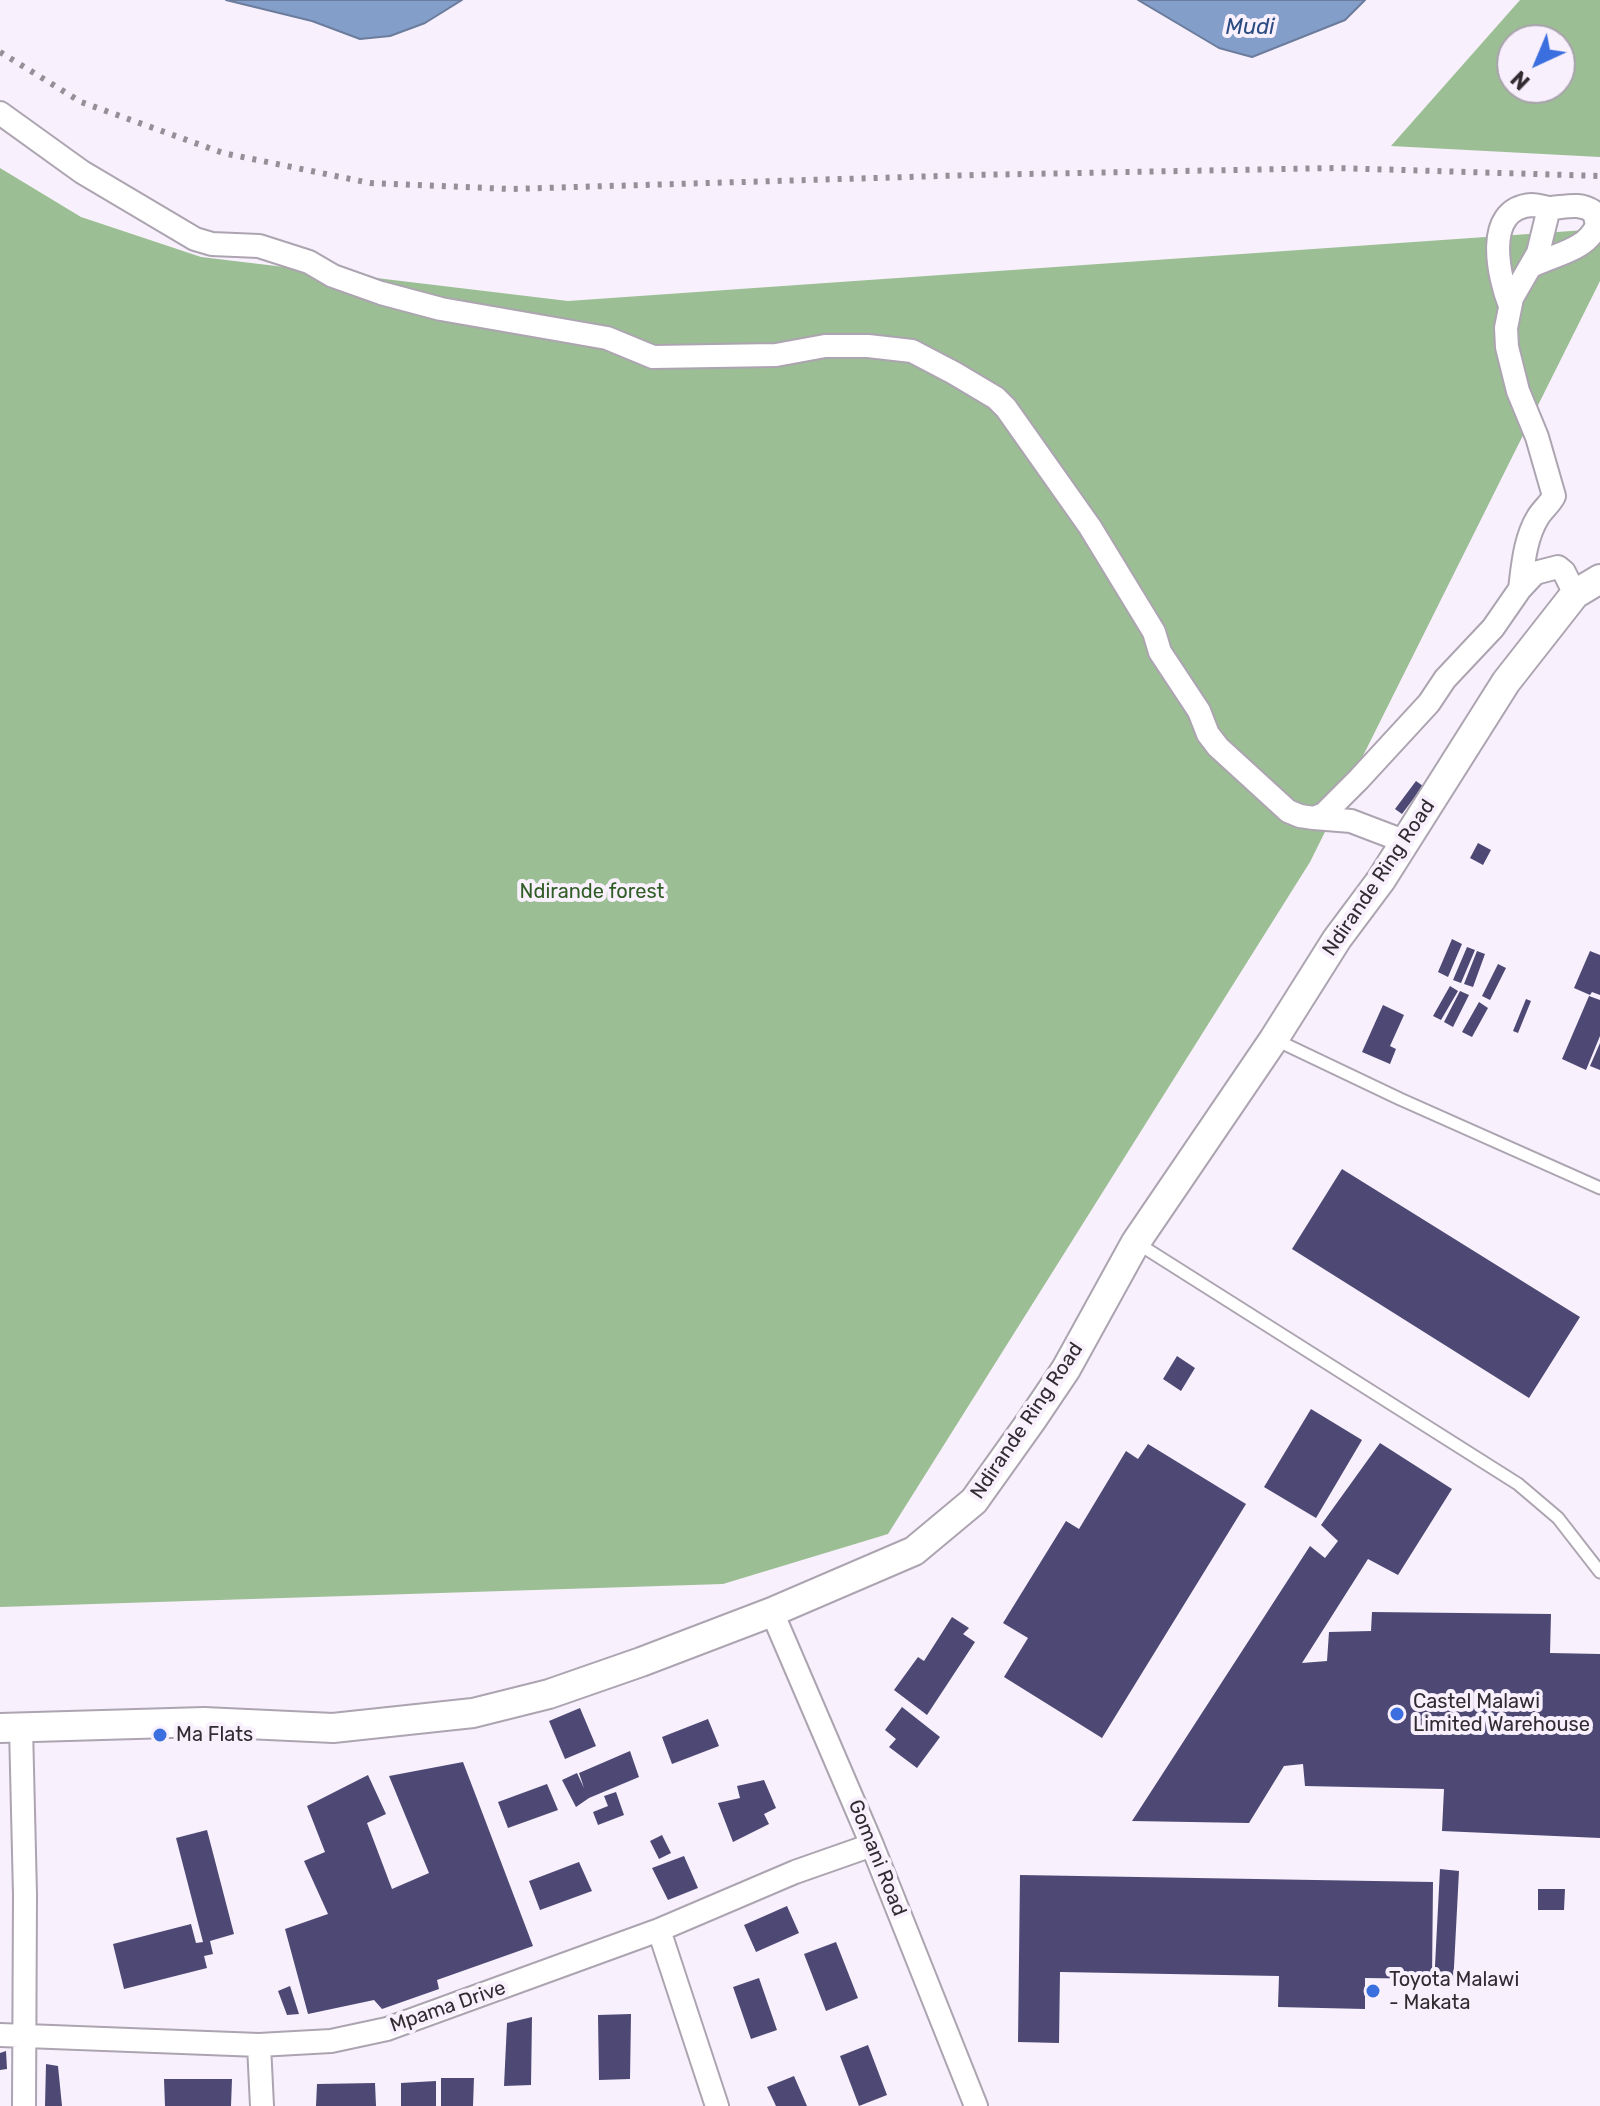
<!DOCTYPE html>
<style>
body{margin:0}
#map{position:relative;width:1600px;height:2106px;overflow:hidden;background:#f8f0fc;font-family:Rubik,sans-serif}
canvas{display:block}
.north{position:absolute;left:1496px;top:24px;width:80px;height:80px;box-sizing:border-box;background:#f8f0fc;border:2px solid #a8a2ab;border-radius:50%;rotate:224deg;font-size:22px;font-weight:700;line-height:32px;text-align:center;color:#302c31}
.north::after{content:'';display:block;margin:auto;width:28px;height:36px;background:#3b6ede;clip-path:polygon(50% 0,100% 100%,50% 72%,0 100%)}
</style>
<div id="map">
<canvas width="1600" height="2106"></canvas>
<div class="north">N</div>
</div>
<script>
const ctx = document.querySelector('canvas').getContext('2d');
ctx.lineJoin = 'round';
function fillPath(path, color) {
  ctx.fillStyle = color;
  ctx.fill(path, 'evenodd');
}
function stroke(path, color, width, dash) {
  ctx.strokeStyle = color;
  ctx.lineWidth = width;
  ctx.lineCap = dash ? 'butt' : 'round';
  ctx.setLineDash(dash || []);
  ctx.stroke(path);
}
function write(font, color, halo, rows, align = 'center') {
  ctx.font = font + ' Rubik,sans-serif';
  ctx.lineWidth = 8;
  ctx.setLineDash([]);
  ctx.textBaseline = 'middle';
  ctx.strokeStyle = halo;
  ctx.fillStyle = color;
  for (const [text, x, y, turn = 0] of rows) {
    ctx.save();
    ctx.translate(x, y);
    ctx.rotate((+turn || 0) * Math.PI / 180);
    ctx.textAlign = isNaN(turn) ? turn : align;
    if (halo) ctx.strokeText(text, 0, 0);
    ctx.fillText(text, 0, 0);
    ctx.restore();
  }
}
const forest = new Path2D(`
 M 1520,0 L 1600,0 L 1600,157 L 1391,146 ZM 1560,40 L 1560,88 L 1512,88 L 1512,40 Z
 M 0,168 L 81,217 L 201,257 L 568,301 L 1600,229 L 1600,281 L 1310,862 L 888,1534 L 723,1584 L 0,1607 Z`);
const water = new Path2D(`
 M 226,0 L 462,0 L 425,23 L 390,36 L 360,39 L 312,21 Z
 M 1138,0 L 1365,0 L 1345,20 L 1252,57 L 1219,48 Z`);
const building = new Path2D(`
 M 1416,781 L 1423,786 L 1402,814 L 1395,809 Z
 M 1478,843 L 1491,850 L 1483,865 L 1470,858 Z
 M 1452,939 L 1462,944 L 1448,977 L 1438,972 Z
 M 1467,947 L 1475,950 L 1461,983 L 1453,980 Z
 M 1477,951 L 1485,954 L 1473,987 L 1464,984 Z
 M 1590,951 L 1600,955 L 1600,995 L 1592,992 L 1590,995 L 1574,988 Z
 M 1498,964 L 1506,968 L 1490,1000 L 1482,996 Z
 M 1450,986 L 1458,991 L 1441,1020 L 1433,1016 Z
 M 1460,991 L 1469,995 L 1453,1027 L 1444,1022 Z
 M 1589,996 L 1600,1000 L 1600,1036 L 1586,1070 L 1562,1059 Z
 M 1526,999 L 1531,1001 L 1518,1033 L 1513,1031 Z
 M 1479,1002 L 1488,1008 L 1472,1037 L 1462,1032 Z
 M 1383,1005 L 1404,1015 L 1390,1046 L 1396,1049 L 1390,1064 L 1362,1052 Z
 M 1600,1043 L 1600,1070 L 1590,1066 Z
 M 1342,1169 L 1580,1317 L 1529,1398 L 1292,1249 Z
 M 1177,1356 L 1195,1368 L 1181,1391 L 1163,1379 Z
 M 1311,1409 L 1362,1440 L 1316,1518 L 1264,1487 Z
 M 1380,1443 L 1452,1489 L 1398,1575 L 1368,1559 L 1302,1663 L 1327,1661 L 1329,1632 L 1371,1631 L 1372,1612 L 1551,1614 L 1550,1653 L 1600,1654 L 1600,1838 L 1442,1831 L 1444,1789 L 1305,1786 L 1303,1764 L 1284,1766 L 1249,1823 L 1132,1821 L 1310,1546 L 1325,1558 L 1338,1541 L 1321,1525 Z
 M 1148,1444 L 1246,1504 L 1102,1738 L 1004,1677 L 1028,1638 L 1003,1623 L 1066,1521 L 1079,1529 L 1126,1451 L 1138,1459 Z
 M 952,1617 L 969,1628 L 963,1634 L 975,1642 L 927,1715 L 894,1690 L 918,1657 L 924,1661 Z
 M 902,1707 L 940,1737 L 917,1768 L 889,1747 L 896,1739 L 885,1730 Z
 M 580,1708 L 596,1746 L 565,1759 L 549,1721 Z
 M 708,1719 L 719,1746 L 672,1764 L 662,1737 Z
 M 630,1751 L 639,1777 L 589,1798 L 576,1807 L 562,1780 L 577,1773 L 584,1788 L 579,1773 Z
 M 463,1762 L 533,1946 L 437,1980 L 439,1989 L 382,2009 L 374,2000 L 308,2014 L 285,1929 L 328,1914 L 304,1861 L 325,1852 L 307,1806 L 368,1775 L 386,1814 L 367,1823 L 392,1889 L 429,1873 L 389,1776 Z
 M 764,1780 L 776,1808 L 764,1814 L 769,1824 L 733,1842 L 718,1803 L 740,1798 L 737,1786 Z
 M 547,1784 L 558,1810 L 508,1828 L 498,1802 Z
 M 616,1792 L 624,1815 L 598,1825 L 593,1812 L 608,1806 L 604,1796 Z
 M 207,1830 L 234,1934 L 210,1941 L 213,1954 L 204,1956 L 207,1968 L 124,1989 L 113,1944 L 191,1924 L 196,1943 L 203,1942 L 176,1838 Z
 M 662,1835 L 671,1853 L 659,1859 L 650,1841 Z
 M 684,1856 L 698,1888 L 668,1900 L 652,1868 Z
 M 579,1862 L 592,1891 L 540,1910 L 529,1881 Z
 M 1440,1869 L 1459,1871 L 1453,1986 L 1434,1985 Z
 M 1020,1875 L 1433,1882 L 1432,1979 L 1365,1978 L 1365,2009 L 1278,2007 L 1279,1976 L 1060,1972 L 1059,2043 L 1018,2042 Z
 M 1538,1889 L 1565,1889 L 1564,1910 L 1538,1910 Z
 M 787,1906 L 799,1933 L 756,1952 L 744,1925 Z
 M 836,1942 L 858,1998 L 826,2011 L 804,1954 Z
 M 759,1978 L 777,2030 L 751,2039 L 733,1987 Z
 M 290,1986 L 299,2014 L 287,2015 L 278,1991 Z
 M 631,2014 L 630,2079 L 599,2080 L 598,2015 Z
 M 532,2017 L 531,2085 L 504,2086 L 507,2023 Z
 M 868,2045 L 887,2095 L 859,2106 L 840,2056 Z
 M 6,2051 L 7,2069 L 0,2070 L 0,2053 Z
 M 46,2064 L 58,2066 L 62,2106 L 45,2106 Z
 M 794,2076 L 807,2106 L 776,2106 L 767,2087 Z
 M 441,2078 L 474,2078 L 473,2106 L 441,2106 Z
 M 164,2079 L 232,2079 L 231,2106 L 165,2106 Z
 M 436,2081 L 436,2106 L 401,2106 L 401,2083 Z
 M 375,2083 L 376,2106 L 316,2106 L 317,2084 Z`);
const service = new Path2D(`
 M 1274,1039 L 1400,1099 L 1600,1188
 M 1137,1243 L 1518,1484 L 1558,1518 L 1600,1572`);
const minor = new Path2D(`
 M 0,113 L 82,172 L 195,239 L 212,244 L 259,246 L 309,262 L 333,276 L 381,293 L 441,309 L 607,338 L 653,357 L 776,355 L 825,346 L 868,346 L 912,351 L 954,373 L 996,398 L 1006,408 L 1090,527 L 1154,632 L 1160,652 L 1199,711 L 1208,734 L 1218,747 L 1288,811 L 1300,816 L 1314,818 L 1324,814 L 1359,779 L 1429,703 L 1445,679 L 1493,628 L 1520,589 L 1535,573 L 1558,567 L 1564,572 L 1575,594
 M 1510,306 C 1499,278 1482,208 1532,205 C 1538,205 1545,208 1551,208 C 1566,207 1580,202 1594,212 L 1597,225 C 1587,250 1556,254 1534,265
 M 1520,589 C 1523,565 1525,538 1538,517 C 1543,509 1550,504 1554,496 L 1537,437 L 1518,391 L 1507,347 L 1506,328 L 1512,298 L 1538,253 L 1549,208
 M 1314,818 L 1351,821 L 1406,842
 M 772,1612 L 872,1845 L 976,2106
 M 21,1727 L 25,1895 L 24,2106
 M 659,1930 L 717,2106
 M 0,2035 L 259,2045 L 331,2041 L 387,2029 L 659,1930 L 795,1872 L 872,1845
 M 259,2045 L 262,2106`);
const tertiary = new Path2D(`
 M 0,1728 L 204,1722 L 333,1728 L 473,1713 L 549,1694 L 641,1662 L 772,1612 L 914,1551 L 974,1501 L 1031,1421 L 1066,1369 L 1136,1242 L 1274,1039 L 1337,939 L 1381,880 L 1506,682 L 1575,594 L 1600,579`);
const rail = new Path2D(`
 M 0,52 L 81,102 L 223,153 L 370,183 L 510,189 L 974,175 L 1336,168 L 1600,176`);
const markers = [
 [1397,1714,8,"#3b6ede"],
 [160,1735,8,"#3b6ede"],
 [1373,1991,8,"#3b6ede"]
];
const streetNames = [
 ["Ndirande Ring Road",1379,878,-56],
 ["Ndirande Ring Road",1027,1421,-56],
 ["Gomani Road",877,1858,68],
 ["Mpama Drive",448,2007,-19]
];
const parkNames = [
 ["Ndirande forest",592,892]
];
const poiNames = [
 ["Castel Malawi",1413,1702],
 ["Limited Warehouse",1413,1725],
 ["Ma Flats",176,1735],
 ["Toyota Malawi",1389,1980],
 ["- Makata",1389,2003]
];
const waterNames = [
 ["Mudi",1250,28]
];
fillPath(forest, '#9cbe94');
fillPath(water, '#849eca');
stroke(water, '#6b7c9c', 2);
fillPath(building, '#4d4974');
stroke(service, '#aca4b0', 15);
stroke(minor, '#aca4b0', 26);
stroke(tertiary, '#aca4b0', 32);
stroke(service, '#fff', 11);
stroke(minor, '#fff', 22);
stroke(tertiary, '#fff', 28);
stroke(rail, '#968f98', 6, [4, 8]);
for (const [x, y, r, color] of markers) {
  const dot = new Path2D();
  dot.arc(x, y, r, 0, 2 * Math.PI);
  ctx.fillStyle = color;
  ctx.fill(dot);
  stroke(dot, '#f8f0fc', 3);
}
write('20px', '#302c31', '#f8f0fc', streetNames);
write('20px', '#305d25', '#f8f0fc', parkNames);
write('20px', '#302c31', '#f8f0fc', poiNames, 'left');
write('italic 22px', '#2a4b82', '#f8f0fc', waterNames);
</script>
